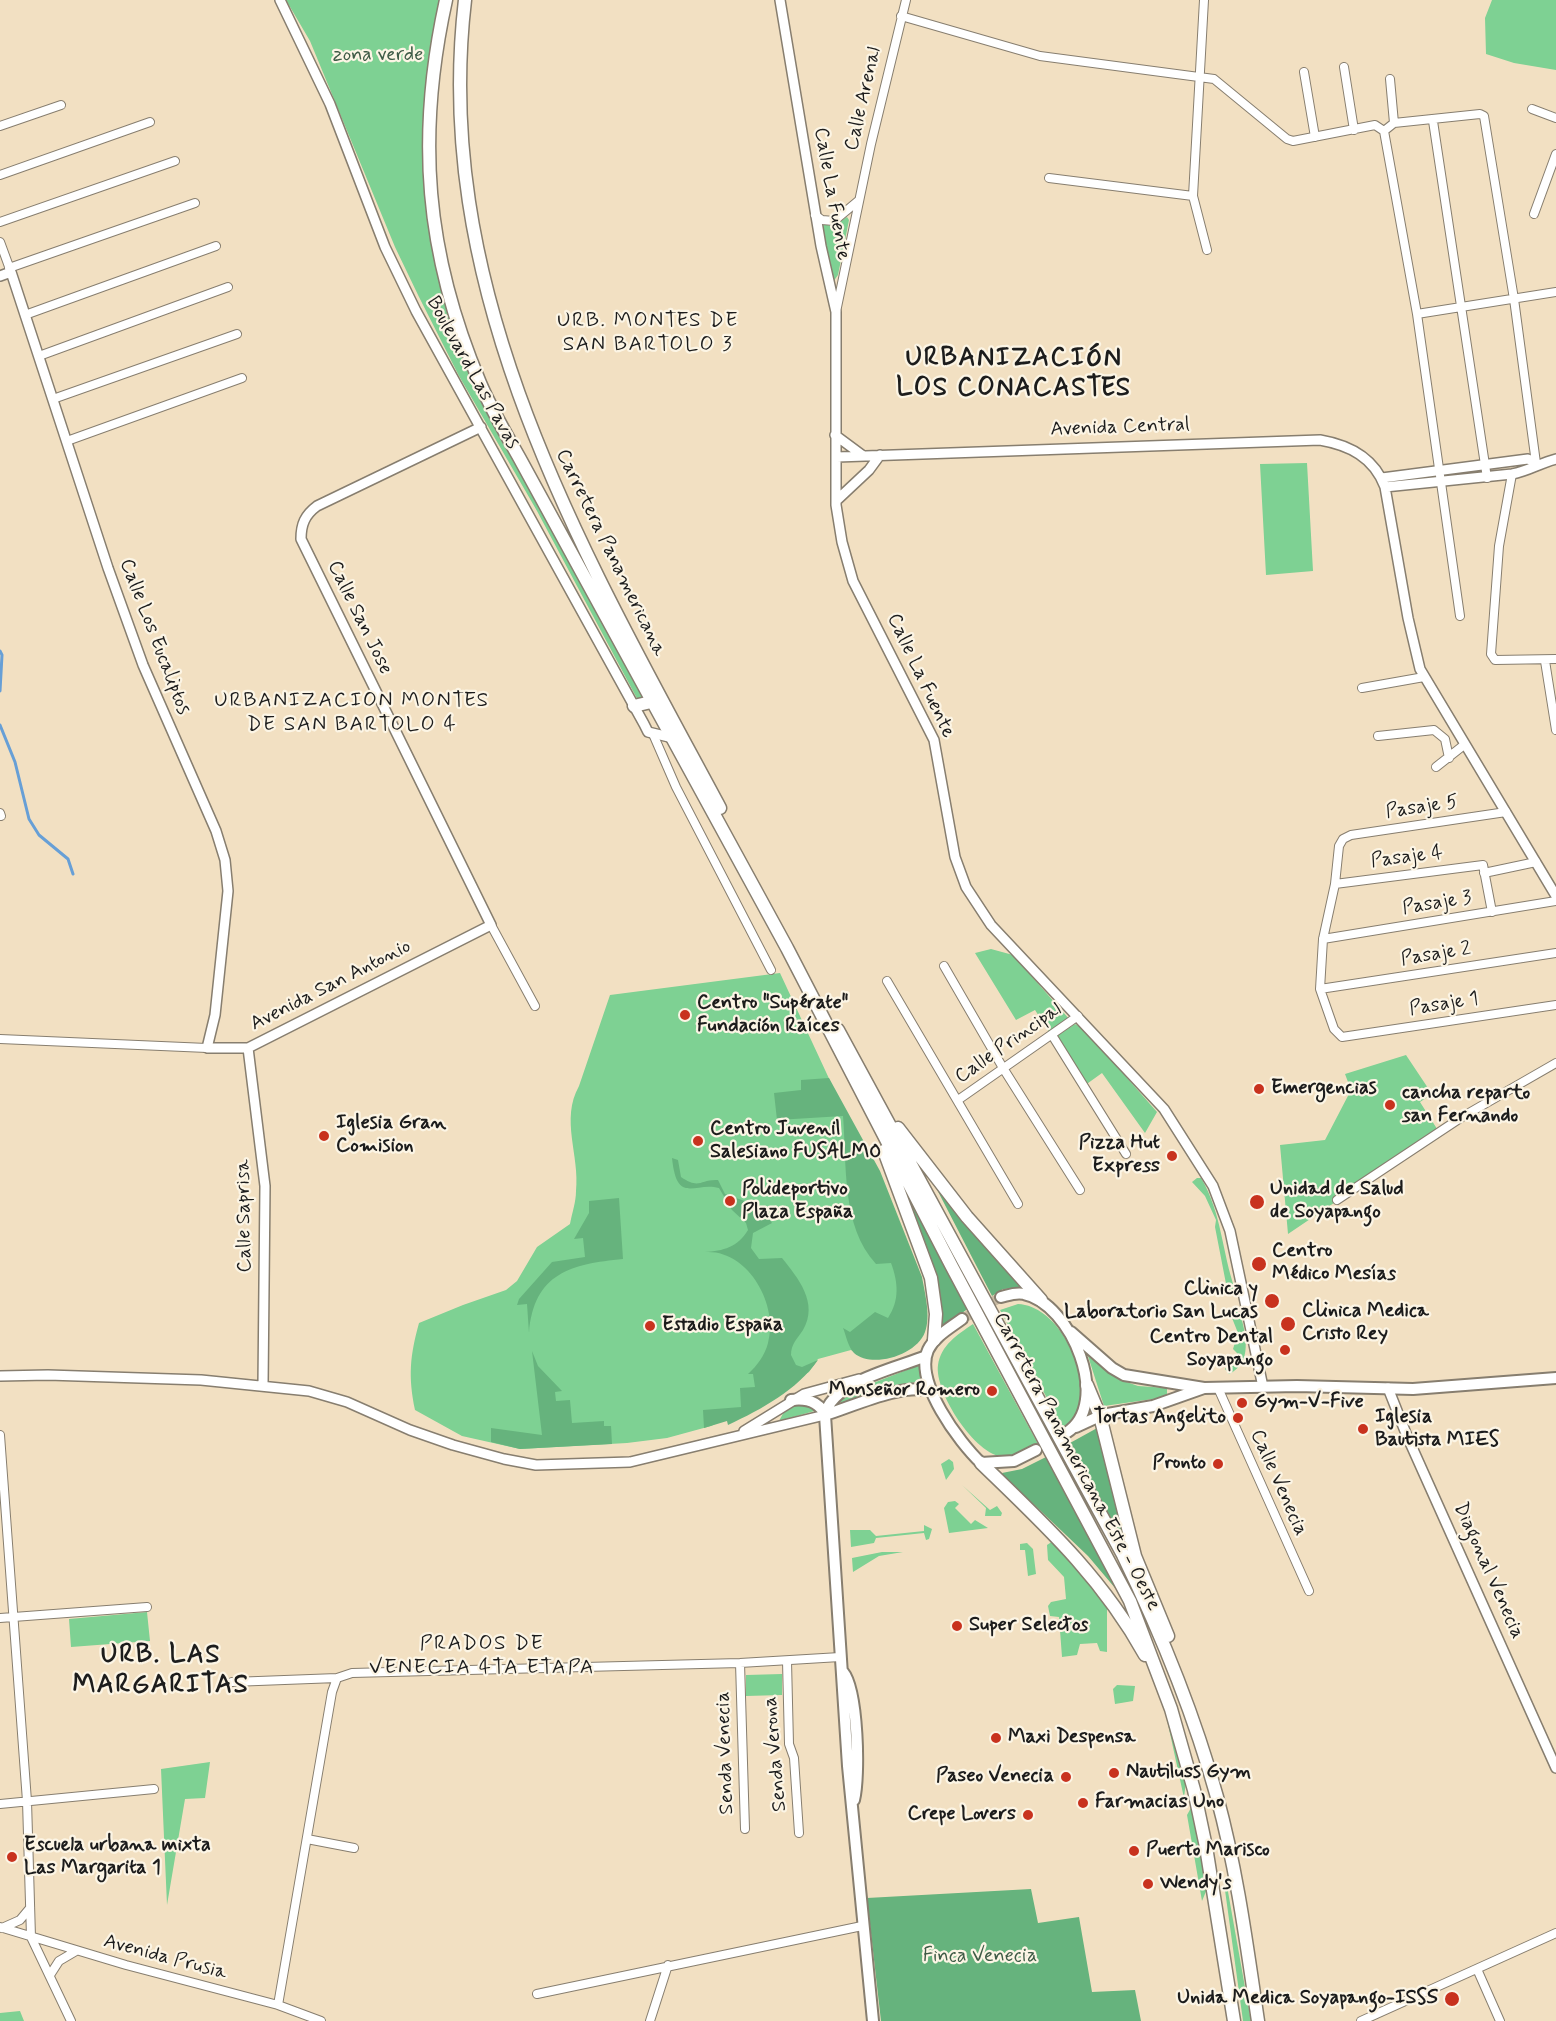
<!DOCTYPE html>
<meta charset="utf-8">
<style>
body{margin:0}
canvas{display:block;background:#f2e0c2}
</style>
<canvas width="1556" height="2021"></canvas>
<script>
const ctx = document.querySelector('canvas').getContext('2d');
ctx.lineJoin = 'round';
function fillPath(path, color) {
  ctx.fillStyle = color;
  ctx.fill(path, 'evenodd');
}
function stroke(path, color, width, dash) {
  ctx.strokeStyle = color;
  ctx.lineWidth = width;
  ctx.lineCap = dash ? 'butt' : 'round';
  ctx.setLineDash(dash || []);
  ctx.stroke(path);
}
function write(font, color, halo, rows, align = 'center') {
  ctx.font = font + ' Mynerve,sans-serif';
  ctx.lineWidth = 4.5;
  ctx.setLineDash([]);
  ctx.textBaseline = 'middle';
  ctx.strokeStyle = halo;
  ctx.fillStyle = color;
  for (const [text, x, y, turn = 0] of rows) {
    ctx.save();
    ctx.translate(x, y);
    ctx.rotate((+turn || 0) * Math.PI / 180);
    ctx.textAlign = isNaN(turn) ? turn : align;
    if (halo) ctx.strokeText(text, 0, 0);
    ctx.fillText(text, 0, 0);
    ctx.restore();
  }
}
const green = new Path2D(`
 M 286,0 L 446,0 L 429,180 L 469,355 L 651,702 L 641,706 L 537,511 L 459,376 L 419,297 L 395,247 L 310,41 Z
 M 1492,0 L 1556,0 L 1556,70 L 1514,63 L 1486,54 L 1485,18 Z
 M 847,217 L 849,220 L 838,275 L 833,282 L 821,224 L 833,226 Z
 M 1307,463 L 1313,571 L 1266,575 L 1260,464 Z
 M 991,949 L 1013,955 L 1070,1020 L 1050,1033 L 1035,1010 L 1016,1020 L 975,953 Z
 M 780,973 L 891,1212 L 914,1297 L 861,1355 L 851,1350 L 818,1359 L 809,1372 L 758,1403 L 711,1426 L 667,1438 L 627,1443 L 520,1449 L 462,1436 L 415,1410 C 408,1376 410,1356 419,1323 L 463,1305 L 506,1290 L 517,1281 L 537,1247 L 570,1224 C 572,1213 576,1202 576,1191 C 580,1155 560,1120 579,1086 L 610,995 Z
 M 1075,1024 L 1084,1029 L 1157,1112 L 1145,1133 L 1102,1073 L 1084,1086 L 1054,1038 Z
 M 1406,1055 L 1432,1094 L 1420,1102 L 1439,1132 L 1288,1234 L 1280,1145 L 1325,1140 L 1351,1090 L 1345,1074 Z
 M 1197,1178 L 1201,1178 C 1222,1213 1222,1253 1235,1289 L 1228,1294 L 1215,1227 L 1216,1220 L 1205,1196 L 1192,1182 Z
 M 1018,1304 C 1056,1306 1081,1359 1083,1393 C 1083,1406 1073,1422 1064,1430 L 1000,1310 Z
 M 1233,1309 L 1240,1313 C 1246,1334 1253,1363 1229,1374 L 1225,1369 L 1238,1354 L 1233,1349 L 1238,1333 L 1230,1313 Z
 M 973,1324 L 1038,1444 C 1028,1449 1016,1458 1004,1457 C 975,1456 934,1391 938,1365 C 941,1345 957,1335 973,1324 Z
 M 1087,1353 L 1121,1380 L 1138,1386 L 1167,1388 L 1167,1397 L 1104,1406 Z
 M 922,1364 L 926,1382 L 915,1382 L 842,1404 L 840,1401 L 850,1392 Z
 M 801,1402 L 818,1410 L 779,1421 L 786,1408 Z
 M 949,1459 L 953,1462 L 954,1469 L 946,1480 L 941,1464 Z
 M 962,1485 L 990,1510 L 997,1506 L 1002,1513 L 1001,1516 L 985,1516 L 986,1508 Z
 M 955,1501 L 959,1504 L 955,1508 L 971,1524 L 975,1520 L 988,1528 L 949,1533 L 944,1508 L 948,1502 Z
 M 924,1525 L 932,1529 L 929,1539 L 926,1540 L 924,1533 L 876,1538 L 874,1543 L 851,1547 L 850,1530 L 870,1530 L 876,1536 L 924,1531 Z
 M 1053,1541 L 1107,1600 L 1107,1652 L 1100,1651 L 1097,1643 L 1080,1644 L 1077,1655 L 1062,1657 L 1059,1617 L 1050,1616 L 1048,1606 L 1051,1602 L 1066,1599 L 1064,1577 L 1048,1560 L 1047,1545 Z
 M 1027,1543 L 1033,1549 L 1036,1574 L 1028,1576 L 1025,1550 L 1020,1550 L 1020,1544 Z
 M 882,1552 L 903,1552 L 879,1556 L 853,1572 L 852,1558 Z
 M 147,1612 L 150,1641 L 71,1647 L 69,1619 Z
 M 782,1674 L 782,1695 L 746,1696 L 746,1675 Z
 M 1117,1685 L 1135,1686 L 1133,1701 L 1115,1704 L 1113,1689 Z
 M 1166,1715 L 1186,1781 L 1184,1798 Z
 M 210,1762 L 205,1798 L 185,1799 L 167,1905 L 161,1769 Z
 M 1192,1806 L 1207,1889 L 1202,1901 L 1187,1815 Z
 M 1224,1883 L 1227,1886 L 1251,2021 L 1243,2021 Z
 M 20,2011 L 24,2021 L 0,2021 L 0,2013 Z`);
const forest = new Path2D(`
 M 829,1078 L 880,1171 L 922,1277 C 925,1294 931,1316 925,1332 C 917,1355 872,1369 854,1353 C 848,1347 846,1335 843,1328 L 850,1332 L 875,1312 L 888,1318 C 900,1300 898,1282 891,1263 L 876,1264 C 841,1226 847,1165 843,1116 L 777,1120 L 774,1093 L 801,1090 L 801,1080 Z
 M 672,1158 L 678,1160 L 681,1177 C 700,1190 700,1179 718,1180 L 725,1194 L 753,1204 L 764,1212 L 772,1223 L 753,1233 L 751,1248 L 759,1259 L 782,1258 C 798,1278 819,1303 803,1330 C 797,1339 791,1344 791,1355 L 796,1365 L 802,1367 L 818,1360 C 797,1390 762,1409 728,1425 L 727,1421 L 704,1428 L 703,1410 L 741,1407 L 740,1388 L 755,1387 L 753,1374 L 748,1374 C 757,1366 765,1355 768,1343 C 779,1305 748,1249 705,1252 C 723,1251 738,1247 748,1230 L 746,1223 L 732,1210 L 719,1188 C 695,1181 677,1206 672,1158 Z
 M 899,1173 L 969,1308 L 941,1328 C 945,1275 916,1224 899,1173 Z
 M 930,1176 L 965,1225 L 1023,1288 L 1003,1289 L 992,1296 Z
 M 619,1198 L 623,1259 C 571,1264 534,1273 529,1333 L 527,1304 L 517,1305 L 519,1299 L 552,1262 L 585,1257 L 583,1238 L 574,1239 L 589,1213 L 589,1201 Z
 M 532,1351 L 538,1366 L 562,1391 L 555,1392 L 556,1401 L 570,1400 L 572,1423 L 604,1421 L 604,1426 L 611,1426 L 612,1444 L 520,1449 L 491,1442 L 491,1428 L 542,1435 Z
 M 1099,1427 L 1122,1514 L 1129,1557 L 1070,1443 Z
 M 1046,1457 L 1126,1601 L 1088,1556 L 1003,1475 L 1002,1473 L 1022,1469 Z
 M 1031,1889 L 1038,1923 L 1079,1917 L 1092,1992 L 1135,1990 L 1141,2021 L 881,2021 L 867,1898 Z`);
const stream = new Path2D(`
 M 0,651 L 2,655 L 0,691
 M 0,725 L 15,762 L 29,819 L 39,835 L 68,859 L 73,874`);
const secondaryTunnel = new Path2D(`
 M 962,1319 L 1001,1297`);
const minor = new Path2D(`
 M 1204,0 L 1193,196 L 1207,250
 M 901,16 L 1040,56 L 1214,79 L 1287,139 L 1293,141 L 1375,125 L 1384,131 L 1417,314 L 1460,616
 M 1344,67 L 1354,130
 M 1304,72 L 1315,137
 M 1390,79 L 1394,123
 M 1532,109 L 1556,118
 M 1433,121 L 1487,478
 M 0,126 L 61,105
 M 1384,131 L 1394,123 L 1480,114 L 1484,116 L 1514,299 L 1536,463
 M 0,175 L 150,122
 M 1049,178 L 1193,196
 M 1534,214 L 1556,154
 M 815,215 L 822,220 L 834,221 L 858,201
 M 0,222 L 175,161
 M 0,242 L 11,272
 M 9,268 L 195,203
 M 836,312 L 871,144 L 906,0
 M 1417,314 L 1556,292
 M 25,315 L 216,246
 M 39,356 L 228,287
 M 53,399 L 237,334
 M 67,441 L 242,378
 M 1512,474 L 1499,546 L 1491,654 L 1495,660 L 1556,659
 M 1545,661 L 1556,730
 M 1362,688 L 1424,677
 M 653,734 L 676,787 L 771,970
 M 1378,736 L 1434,730 L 1445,739 L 1449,758
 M 1436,767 L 1464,745
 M 1506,812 L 1351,835 L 1343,839 L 1339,846 L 1335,884 L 1323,939 L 1320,989 L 1334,1029 L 1342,1037 L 1556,1005
 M 0,813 L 1,816
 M 1484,873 L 1536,862
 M 1335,884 L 1483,865 L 1492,912
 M 491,925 L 535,1006
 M 1323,939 L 1556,901
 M 944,966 L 1003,1068 L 1080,1190
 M 887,981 L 1018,1204
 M 1320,989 L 1556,953
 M 1052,1035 L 1126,1154
 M 0,1039 L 207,1048
 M 958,1100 L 1078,1016
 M 1337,1200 L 1462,1117 L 1556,1063
 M 1218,1388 L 1309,1591
 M 0,1435 L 27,1801 L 31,1937 L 71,2021
 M 0,1618 L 147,1607
 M 787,1661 L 789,1744 L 794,1758 L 799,1833
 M 740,1663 L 745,1829
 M 232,1682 L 337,1678
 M 0,1804 L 154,1789
 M 307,1839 L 354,1848
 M 0,1927 L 126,1965 L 278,2005 L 321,2021
 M 2,1928 L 20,1920 L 30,1908
 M 1477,1969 L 1500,2021
 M 50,1975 L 59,1961 L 76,1951
 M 537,1994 L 862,1926
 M 278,2005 L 332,1692 L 337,1678 L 352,1673 L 740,1663 L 840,1657
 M 650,2021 L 668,1965
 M 1361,2021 L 1556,1933`);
const tertiary = new Path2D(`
 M 280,0 L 330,104 L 385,247 L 416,311 L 644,724 L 648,732 L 669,737
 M 780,0 L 821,246 L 836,312 L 836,505 L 842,542 L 853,581 L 934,740 L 955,857 L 966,887 L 991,925 L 1164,1109 L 1213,1186 L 1230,1231 L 1263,1387
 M 0,276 L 11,272 L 108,568 L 143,665 L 216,831 L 225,860 L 228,891 L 215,1015 L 207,1048 L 248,1048 L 491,925 L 301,539 C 301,524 305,515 317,506 L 481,427
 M 835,435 L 862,455
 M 837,457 L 1320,440 C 1349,445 1374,457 1385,487 L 1408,618 L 1420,669 L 1556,896
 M 1382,478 L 1528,459 L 1536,463
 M 1385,487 L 1512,474 C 1529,471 1540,463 1556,459
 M 837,500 L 869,470 L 880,455
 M 248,1048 L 265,1186 L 263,1385
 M 0,1376 L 48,1375 L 201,1380 L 309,1391 L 347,1402 L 410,1430 L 453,1445 L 504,1459 L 536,1465 L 630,1462 L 825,1415
 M 1388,1388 L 1407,1436 L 1556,1768
 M 744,1431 L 804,1394 L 859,1379`);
const secondary = new Path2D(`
 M 1001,1297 C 1009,1295 1016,1292 1024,1294 C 1071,1303 1113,1404 1066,1433
 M 962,1319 C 950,1328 935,1336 928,1350 C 914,1382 959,1442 981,1463 L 1014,1461 L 1036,1450
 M 1071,1332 L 1112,1368 L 1124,1375 L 1204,1388 L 1297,1386 L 1413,1389 L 1556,1378
 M 791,1400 C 805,1398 819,1401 825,1415
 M 825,1415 C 854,1406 902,1383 931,1391
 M 1076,1427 L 1102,1415 L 1153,1406 L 1204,1388
 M 843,1672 C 858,1690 860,1776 854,1800
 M 873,2021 L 848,1766 L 825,1415 C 832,1381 898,1368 926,1356`);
const trunk = new Path2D(`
 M 446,0 C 416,136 425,253 480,383 C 491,409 506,434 520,459 L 787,948 L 951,1265 L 1130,1601 L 1171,1709 L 1194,1790 L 1206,1847 L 1234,2021
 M 465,0 C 430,296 586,558 720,808
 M 634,706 L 651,702
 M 838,1030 L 1123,1555 C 1161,1633 1194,1714 1217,1797 C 1237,1870 1247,1947 1258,2021
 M 898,1128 L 967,1217 L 1041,1300
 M 884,1151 L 931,1278 L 936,1314 L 934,1340
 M 1087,1385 L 1100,1416 L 1135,1556 L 1168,1636
 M 981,1463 C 1044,1524 1102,1577 1145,1655`);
const markers = [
 [685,1015,6,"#c8321e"],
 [1259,1089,6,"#c8321e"],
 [1390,1105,6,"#c8321e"],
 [324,1136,6,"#c8321e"],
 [698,1141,6,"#c8321e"],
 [1172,1156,6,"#c8321e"],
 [730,1201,6,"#c8321e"],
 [1257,1202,8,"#c8321e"],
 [1259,1264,8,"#c8321e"],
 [1272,1301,8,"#c8321e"],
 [1288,1324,8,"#c8321e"],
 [650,1326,6,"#c8321e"],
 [1285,1350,6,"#c8321e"],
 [992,1391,6,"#c8321e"],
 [1242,1403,6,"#c8321e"],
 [1238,1418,6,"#c8321e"],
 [1363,1429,6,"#c8321e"],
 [1218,1464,6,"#c8321e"],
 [957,1626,6,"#c8321e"],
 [996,1738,6,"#c8321e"],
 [1114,1773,6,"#c8321e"],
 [1066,1777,6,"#c8321e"],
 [1083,1803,6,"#c8321e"],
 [1028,1815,6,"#c8321e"],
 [1134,1851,6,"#c8321e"],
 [12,1857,6,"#c8321e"],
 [1148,1884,6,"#c8321e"],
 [1452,1999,8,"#c8321e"]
];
const parkNames = [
 ["zona verde",378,56],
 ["Finca Venecia",980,1957]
];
const streetNames = [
 ["Calle Arenal",864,99,-77],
 ["Calle La Fuente",831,194,80],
 ["Boulevard Las Pavas",472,373,61],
 ["Avenida Central",1120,428,-2],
 ["Carretera Panamericana",610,553,64],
 ["Calle San Jose",359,618,64],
 ["Calle Los Eucaliptos",154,637,69],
 ["Calle La Fuente",920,676,65],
 ["Pasaje 5",1422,808,-8],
 ["Pasaje 4",1407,858,-7],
 ["Pasaje 3",1437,904,-9],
 ["Pasaje 2",1436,955,-9],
 ["Avenida San Antonio",331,986,-27],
 ["Pasaje 1",1444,1005,-9],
 ["Calle Principal",1009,1044,-35],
 ["Calle Saprisa",245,1216,-91],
 ["Carretera Panamericana Este - Oeste",1076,1462,62],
 ["Calle Venecia",1278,1483,66],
 ["Diagonal Venecia",1488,1571,66],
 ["Senda Venecia",726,1753,-92],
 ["Senda Verona",776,1754,-95],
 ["Avenida Prusia",165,1958,15]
];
const poiNames = [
 ["Centro \"Supérate\"",697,1004],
 ["Fundación Raíces",697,1027],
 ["Emergencias",1271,1089],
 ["cancha reparto",1402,1094],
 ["san Fernando",1402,1117],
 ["Iglesia Gran",336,1124],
 ["Comision",336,1147],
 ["Centro Juvenil",710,1130],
 ["Salesiano FUSALMO",710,1153],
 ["Pizza Hut",1160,1144,"right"],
 ["Express",1160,1167,"right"],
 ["Polideportivo",742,1190],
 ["Plaza España",742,1213],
 ["Unidad de Salud",1270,1190],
 ["de Soyapango",1270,1213],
 ["Centro",1272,1252],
 ["Médico Mesías",1272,1275],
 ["Clinica y",1258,1290,"right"],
 ["Laboratorio San Lucas",1258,1313,"right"],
 ["Clinica Medica",1302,1312],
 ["Cristo Rey",1302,1335],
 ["Estadio España",662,1326],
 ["Centro Dental",1273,1338,"right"],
 ["Soyapango",1273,1361,"right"],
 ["Monseñor Romero",980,1391,"right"],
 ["Gym-V-Five",1254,1403],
 ["Tortas Angelito",1226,1418,"right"],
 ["Iglesia",1375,1418],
 ["Bautista MIES",1375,1441],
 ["Pronto",1206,1464,"right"],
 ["Super Selectos",969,1626],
 ["Maxi Despensa",1008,1738],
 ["Nautiluss Gym",1126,1773],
 ["Paseo Venecia",1054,1777,"right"],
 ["Farmacias Uno",1095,1803],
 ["Crepe Lovers",1016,1815,"right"],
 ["Escuela urbana mixta",24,1846],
 ["Las Margarita 1",24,1869],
 ["Puerto Marisco",1146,1851],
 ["Wendy's",1160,1884],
 ["Unida Medica Soyapango-ISSS",1438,1999,"right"]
];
const neighbourhoodNames = [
 ["URB. MONTES DE",648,322],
 ["SAN BARTOLO 3",648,346],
 ["URBANIZACION MONTES",352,702],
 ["DE SAN BARTOLO 4",352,726],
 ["PRADOS DE",482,1645],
 ["VENECIA 4TA ETAPA",482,1669]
];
const districtNames = [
 ["URBANIZACIÓN",1014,360],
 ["LOS CONACASTES",1014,390],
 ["URB. LAS",161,1657],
 ["MARGARITAS",161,1687]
];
fillPath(green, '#7ed193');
fillPath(forest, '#66b37d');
stroke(stream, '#679fd6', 3);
stroke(secondaryTunnel, '#c7b9a1', 10, [10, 5]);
stroke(minor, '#877e6f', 10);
stroke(tertiary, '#877e6f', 12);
stroke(secondary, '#877e6f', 14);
stroke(trunk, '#877e6f', 15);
stroke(minor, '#fff', 8);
stroke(tertiary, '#fff', 9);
stroke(secondary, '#fff', 10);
stroke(trunk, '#fff', 12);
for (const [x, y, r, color] of markers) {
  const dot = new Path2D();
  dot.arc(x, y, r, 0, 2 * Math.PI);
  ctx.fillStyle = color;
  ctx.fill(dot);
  stroke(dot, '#fcf5e5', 2);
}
write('20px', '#3e5b46', '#fcf5e5', parkNames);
write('20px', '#1c1c1c', '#fcf5e5', streetNames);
write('bold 20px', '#1c1c1c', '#fcf5e5', poiNames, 'left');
ctx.letterSpacing = '1.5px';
write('21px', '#1c1c1c', '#fcf5e5', neighbourhoodNames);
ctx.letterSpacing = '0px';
ctx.letterSpacing = '1.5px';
write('bold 26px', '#1c1c1c', '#fcf5e5', districtNames);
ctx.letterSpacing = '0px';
</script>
